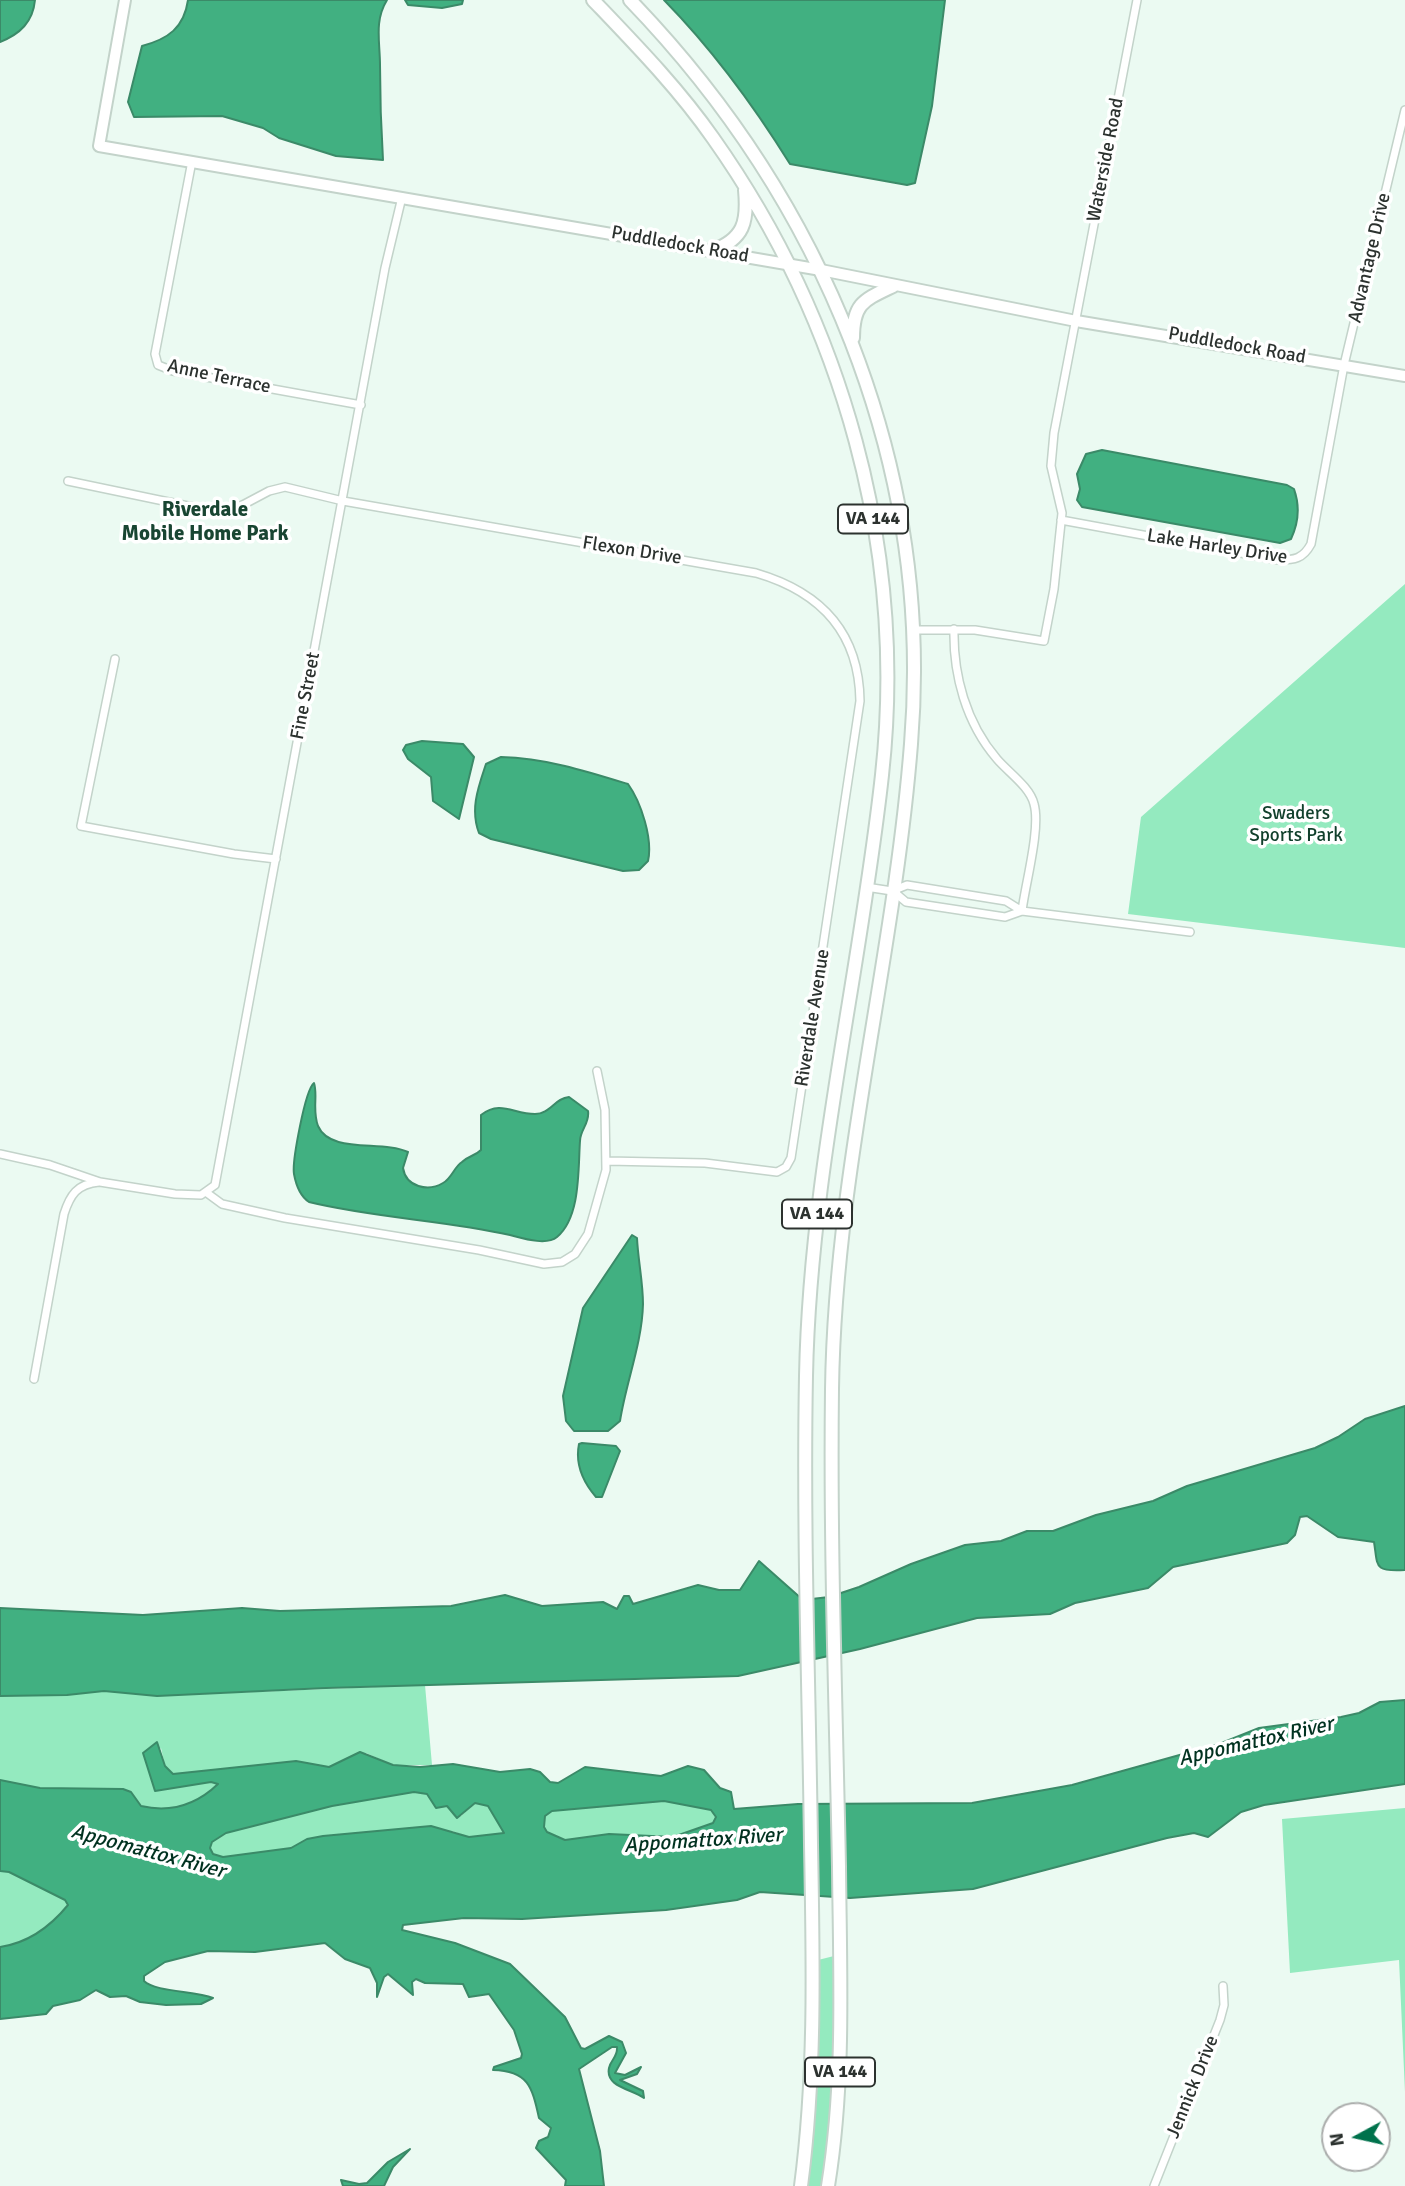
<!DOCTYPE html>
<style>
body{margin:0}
#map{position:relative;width:1405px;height:2186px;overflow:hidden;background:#ebfaf2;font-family:Signika,sans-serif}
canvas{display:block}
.north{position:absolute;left:1321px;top:2102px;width:70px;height:70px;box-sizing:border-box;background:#fff;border:2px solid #abadac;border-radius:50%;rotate:262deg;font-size:19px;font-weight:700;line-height:28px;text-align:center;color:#2c322f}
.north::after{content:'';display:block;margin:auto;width:24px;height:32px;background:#00724c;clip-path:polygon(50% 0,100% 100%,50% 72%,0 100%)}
</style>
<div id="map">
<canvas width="1405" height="2186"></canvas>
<div class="north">N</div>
</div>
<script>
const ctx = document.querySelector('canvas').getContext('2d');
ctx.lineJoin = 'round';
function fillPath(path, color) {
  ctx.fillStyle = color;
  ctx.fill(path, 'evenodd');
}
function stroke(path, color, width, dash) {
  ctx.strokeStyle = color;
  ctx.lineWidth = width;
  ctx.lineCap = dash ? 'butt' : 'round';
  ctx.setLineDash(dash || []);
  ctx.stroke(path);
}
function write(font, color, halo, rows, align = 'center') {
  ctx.font = font + ' Signika,sans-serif';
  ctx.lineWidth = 7;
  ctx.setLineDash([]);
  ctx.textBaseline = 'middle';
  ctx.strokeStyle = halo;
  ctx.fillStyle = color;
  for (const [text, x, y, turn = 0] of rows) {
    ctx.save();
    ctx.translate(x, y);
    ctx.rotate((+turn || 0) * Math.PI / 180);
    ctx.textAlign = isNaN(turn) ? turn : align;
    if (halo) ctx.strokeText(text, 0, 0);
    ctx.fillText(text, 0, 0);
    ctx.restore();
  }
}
const green = new Path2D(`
 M 1405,584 L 1405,948 L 1128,914 L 1141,817 Z
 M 425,1685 L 432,1765 L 393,1765 L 366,1753 L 352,1755 L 341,1764 L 329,1767 L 296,1761 L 172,1774 L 165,1766 L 161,1748 L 148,1763 L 155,1791 L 211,1782 L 219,1784 C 196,1805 171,1813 141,1806 L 131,1792 L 123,1789 L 39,1788 L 0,1780 L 0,1696 L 67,1695 L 104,1691 L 157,1696 Z
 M 414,1792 L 427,1794 L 461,1816 L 475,1803 L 488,1806 L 504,1833 L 469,1837 L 452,1831 L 323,1836 L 307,1839 L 291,1848 L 223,1857 L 213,1854 L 210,1848 L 212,1842 L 226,1833 L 332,1806 Z
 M 664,1801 L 711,1810 L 716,1817 L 713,1823 L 673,1837 L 609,1834 L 566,1840 L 547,1832 L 544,1828 L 545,1816 L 552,1811 Z
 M 1405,1808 L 1405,2092 L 1399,1960 L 1290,1973 L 1282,1819 Z
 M 0,1871 L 9,1872 L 65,1900 L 68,1906 C 50,1927 28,1943 0,1947 Z
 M 834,1956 C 835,2033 833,2109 822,2186 L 806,2186 L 816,2088 L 818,1960 Z`);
const water = new Path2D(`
 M 0,0 L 35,0 C 33,22 20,34 0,42 Z
 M 188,0 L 387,0 C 374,21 380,42 380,65 C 380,97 381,128 383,160 L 336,156 L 279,138 L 263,128 L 222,116 L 134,117 L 128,102 L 142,46 C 168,39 184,28 188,0 Z
 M 405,0 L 463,0 L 462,4 L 442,8 L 408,5 Z
 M 664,0 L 945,0 L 932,106 L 915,183 L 907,185 L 790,164 C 754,106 712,49 664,0 Z
 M 1102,450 L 1287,485 L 1294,489 C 1300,506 1299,522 1291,539 L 1280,543 L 1082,507 L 1077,500 L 1080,489 L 1077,474 L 1086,454 Z
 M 422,741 L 463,744 L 474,757 L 459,819 L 433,801 L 431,777 L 408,759 L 403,750 L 406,745 Z
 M 501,757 C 545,758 586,771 628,784 C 641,802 653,839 648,861 L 639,870 L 623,871 L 491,839 L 479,833 C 470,809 478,788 486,764 Z
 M 314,1083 C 318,1095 312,1110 318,1126 C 330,1154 382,1140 408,1152 L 403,1168 C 406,1187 428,1192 443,1183 C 452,1178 454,1167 462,1162 C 468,1156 475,1156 481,1150 L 481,1115 C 501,1100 513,1114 535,1114 C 550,1114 555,1098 569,1097 L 588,1111 C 590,1123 580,1130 580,1141 C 578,1168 581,1217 557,1237 C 546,1246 522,1238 510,1235 C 444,1220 374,1218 309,1202 C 300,1196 296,1185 294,1174 C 292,1162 305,1090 314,1083 Z
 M 632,1235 L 637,1238 C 638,1260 643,1282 643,1304 C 642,1344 626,1382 620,1421 L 608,1431 L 574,1431 L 566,1421 L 563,1396 L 583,1308 Z
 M 1405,1406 L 1405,1570 C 1373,1572 1378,1566 1374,1542 L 1338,1537 L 1307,1516 L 1300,1517 L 1295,1535 L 1287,1543 L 1173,1567 L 1148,1588 L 1075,1603 L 1050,1614 L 977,1618 L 860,1649 L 738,1676 L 326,1688 L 157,1696 L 104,1691 L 67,1695 L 0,1696 L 0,1608 L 143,1615 L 242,1608 L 280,1611 L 451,1606 L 505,1595 L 542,1606 L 603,1602 L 617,1609 L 624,1596 L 629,1596 L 633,1604 L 698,1585 L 719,1590 L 740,1590 L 759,1561 L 803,1600 L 829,1597 L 859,1587 L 911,1564 L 965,1545 L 1001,1541 L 1027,1531 L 1053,1531 L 1096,1515 L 1153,1501 L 1187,1486 L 1315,1448 L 1338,1437 L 1365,1419 Z
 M 582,1443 L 616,1446 L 620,1451 L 602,1497 L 596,1497 C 583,1482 575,1464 579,1444 Z
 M 1405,1700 L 1405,1784 L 1264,1805 L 1241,1812 L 1208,1837 L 1194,1833 L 1167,1838 L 973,1889 L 850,1898 L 760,1892 L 737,1900 L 666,1910 L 522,1919 L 464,1918 L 403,1925 L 402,1930 L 455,1943 L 510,1964 L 565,2017 L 581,2048 L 585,2049 L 609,2036 L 622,2042 L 626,2053 L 615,2073 L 625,2075 L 641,2067 L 637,2074 L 620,2080 L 643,2091 L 644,2098 C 632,2089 605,2087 609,2068 C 611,2059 618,2057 617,2047 L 612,2047 L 579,2069 L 600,2151 L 604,2186 L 565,2186 L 566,2180 L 536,2148 L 539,2141 L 548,2137 L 551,2128 L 539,2118 C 532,2086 528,2071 493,2070 L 494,2067 L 521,2058 L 522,2054 L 514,2030 L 489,1994 L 469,1997 L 463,1984 L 425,1983 L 416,1979 L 412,1982 L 413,1995 L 388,1974 L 384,1977 L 377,1997 L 377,1983 L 370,1968 L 345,1959 L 325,1943 L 255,1952 L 208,1951 L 165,1962 L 144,1976 L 144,1981 C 155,1992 195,1991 213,1998 L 201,2004 L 166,2005 L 140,2002 L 126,1996 L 110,1997 L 96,1990 L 80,2000 L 53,2006 L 46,2014 L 0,2019 L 0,1947 C 28,1943 50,1927 68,1905 L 65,1900 L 9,1872 L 0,1871 L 0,1780 L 40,1788 L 123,1789 L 131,1792 L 141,1806 C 171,1813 196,1805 218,1784 L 211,1782 L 155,1791 L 143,1753 L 157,1742 L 165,1766 L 173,1774 L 296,1761 L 329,1767 L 360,1752 L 393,1765 L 420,1767 L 453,1764 L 500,1772 L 530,1769 L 540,1772 L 550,1782 L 558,1783 L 585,1767 L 661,1776 L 688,1766 L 704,1770 L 720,1788 L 731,1792 L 734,1809 L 798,1804 L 972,1803 L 1072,1785 L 1219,1744 L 1259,1728 L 1341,1717 L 1359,1713 L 1380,1702 ZM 414,1792 L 427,1794 L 436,1808 L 447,1806 L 457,1818 L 475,1803 L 488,1806 L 504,1833 L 469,1837 L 431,1826 L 323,1836 L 307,1839 L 291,1848 L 223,1857 L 213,1854 L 210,1848 L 212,1842 L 226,1833 L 332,1806 ZM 664,1801 L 711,1810 L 716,1817 L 713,1823 L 673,1837 L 609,1834 L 565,1840 L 547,1832 L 544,1827 L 545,1816 L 552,1811 Z
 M 410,2149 L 393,2167 L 384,2186 L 343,2186 L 341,2180 L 359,2184 L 367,2183 L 388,2162 Z`);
const street = new Path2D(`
 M 192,161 L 155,354 L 158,365 L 173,371 L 361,405
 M 68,481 L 207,510 L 237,508 L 269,491 L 285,487 L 343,501 L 756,573 C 821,592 859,632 860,701 L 791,1158 L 786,1167 L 777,1172 L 705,1163 L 607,1161
 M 1061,520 L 1279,560 C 1294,560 1303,559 1311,544 L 1344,365 L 1405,110
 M 954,629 C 953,675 966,723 997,759 C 1008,772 1030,787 1034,804 C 1041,828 1025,885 1022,911
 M 912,630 L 975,630 L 1044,641 L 1054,589 L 1062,513 L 1051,466 L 1054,433 L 1137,0
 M 115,659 L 81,826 L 234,854 L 276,859
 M 866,887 L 892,891 L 907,885 L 1006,901 L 1022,911
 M 893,891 L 906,902 L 1005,917 L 1022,911 L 1190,932
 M 0,1154 L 50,1165 L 100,1182 L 175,1194 L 201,1195 L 215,1185 L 385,268 L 402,197
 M 207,1193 L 222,1204 L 285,1218 L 479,1250 L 544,1264 L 562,1262 L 575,1254 L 588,1234 L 606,1170 L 605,1110 L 597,1071
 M 34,1379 L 64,1214 C 70,1195 77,1184 99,1182
 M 1154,2186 L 1220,2020 L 1224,2005 L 1223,1986`);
const secondary = new Path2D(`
 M 125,0 L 99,146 L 821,270 L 1076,321 L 1405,376`);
const primary = new Path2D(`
 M 593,0 C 635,44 678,88 713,138 C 843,322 907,550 882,775 C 860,976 810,1173 806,1376 C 803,1532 809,1688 811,1844 C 813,1959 816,2072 801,2186
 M 630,0 C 822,199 934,464 911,744 C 894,960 835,1170 832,1389 C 830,1548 836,1708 839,1867 C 840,1974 845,2080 828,2186
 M 712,251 C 744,239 748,222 745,190
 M 853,338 C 853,303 864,300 893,286`);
const shields = [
 [873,519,70],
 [817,1214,70],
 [840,2072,70]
];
const shieldNames = [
 ["VA 144",873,519],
 ["VA 144",817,1214],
 ["VA 144",840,2072]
];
const streetNames = [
 ["Waterside Road",1106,160,-79],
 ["Puddledock Road",680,245,10],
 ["Advantage Drive",1370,258,-77],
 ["Puddledock Road",1237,346,10],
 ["Anne Terrace",219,377,12],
 ["Lake Harley Drive",1217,547,9],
 ["Flexon Drive",632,551,9],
 ["Fine Street",306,696,-79],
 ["Riverdale Avenue",813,1018,-81],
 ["Jennick Drive",1193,2087,-68]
];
const parkNames = [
 ["Swaders",1296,814],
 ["Sports Park",1296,836]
];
const neighbourhoodNames = [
 ["Riverdale",205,510],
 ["Mobile Home Park",205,534]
];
const waterNames = [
 ["Appomattox River",1256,1742,-13],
 ["Appomattox River",703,1841,-4],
 ["Appomattox River",148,1852,15]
];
fillPath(green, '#94eabf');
fillPath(water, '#41b081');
stroke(water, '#3b8a68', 2);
stroke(street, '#c3d3ca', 10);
stroke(secondary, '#c3d3ca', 14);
stroke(primary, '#c3d3ca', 16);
stroke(street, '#fff', 7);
stroke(secondary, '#fff', 10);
stroke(primary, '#fff', 12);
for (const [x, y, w] of shields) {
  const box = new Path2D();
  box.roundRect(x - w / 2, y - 14.5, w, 29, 5);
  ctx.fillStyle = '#fff';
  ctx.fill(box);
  stroke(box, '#2c322f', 2);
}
write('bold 18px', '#2c322f', null, shieldNames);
write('19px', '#2c322f', '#fff', streetNames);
write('19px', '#11402c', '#fff', parkNames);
write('bold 21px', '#194532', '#fff', neighbourhoodNames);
write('italic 21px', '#013220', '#fff', waterNames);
</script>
